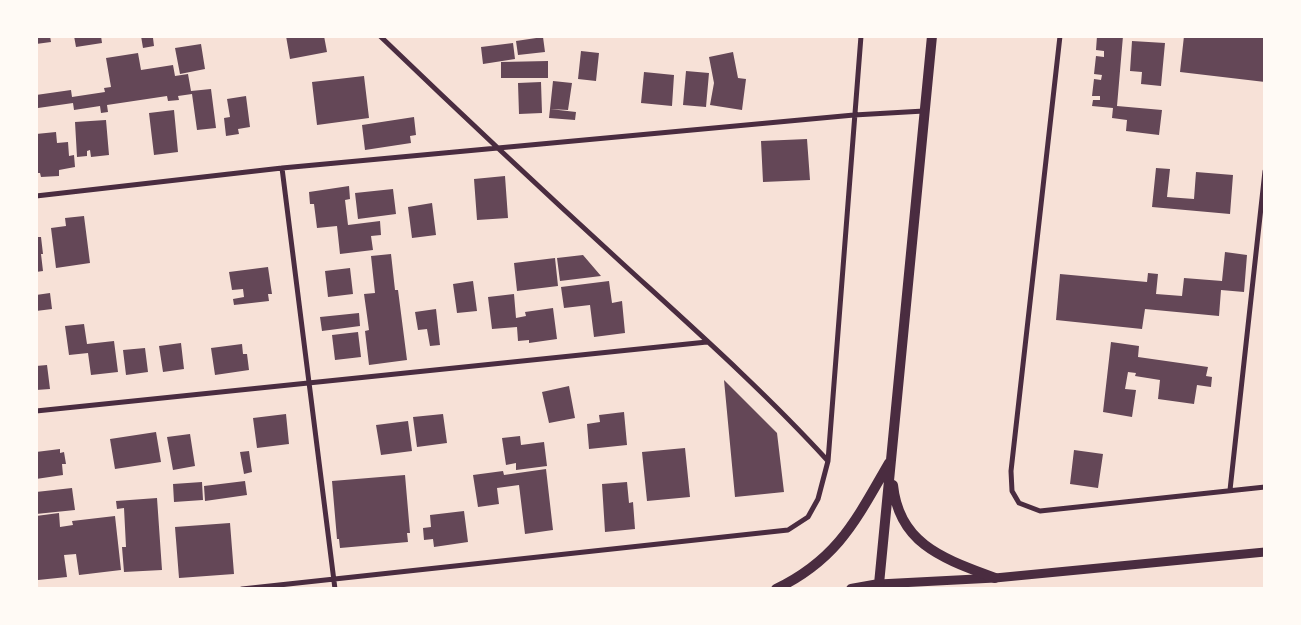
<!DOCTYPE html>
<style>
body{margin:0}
#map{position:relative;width:1301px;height:625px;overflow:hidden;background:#f7e1d7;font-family:Inter,sans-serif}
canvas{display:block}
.frame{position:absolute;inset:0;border:38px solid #fffaf5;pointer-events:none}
</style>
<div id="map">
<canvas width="1301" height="625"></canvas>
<div class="frame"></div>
</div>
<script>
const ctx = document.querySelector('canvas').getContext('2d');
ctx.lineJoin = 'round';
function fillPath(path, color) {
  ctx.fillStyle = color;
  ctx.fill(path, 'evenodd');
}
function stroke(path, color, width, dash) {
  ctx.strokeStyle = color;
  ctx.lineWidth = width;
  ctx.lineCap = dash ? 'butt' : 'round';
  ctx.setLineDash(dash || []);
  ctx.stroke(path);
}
const building = new Path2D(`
 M 36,36 L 50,36 L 51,42 L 36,44 Z
 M 74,36 L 101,36 L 102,43 L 76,47 Z
 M 141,36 L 160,36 L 160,37 L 153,38 L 154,46 L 143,48 Z
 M 286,36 L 324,36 L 327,52 L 290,59 Z
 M 1097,36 L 1123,36 L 1117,106 L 1162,110 L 1159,135 L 1126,131 L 1127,120 L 1112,118 L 1113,108 L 1092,106 L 1093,100 L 1100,100 L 1100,96 L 1092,96 L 1094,79 L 1101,80 L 1102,75 L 1094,74 L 1096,56 L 1104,57 L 1104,51 L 1096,50 Z
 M 1184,36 L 1265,37 L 1265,82 L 1180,72 Z
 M 543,37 L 545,52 L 518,55 L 516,41 Z
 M 1132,41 L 1165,43 L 1161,86 L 1141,84 L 1142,72 L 1130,71 Z
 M 513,43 L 515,59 L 483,64 L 481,47 Z
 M 201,44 L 205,69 L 180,74 L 175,48 Z
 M 581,51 L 599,53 L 596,81 L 578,79 Z
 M 733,52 L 738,78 L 746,79 L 742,110 L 710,105 L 714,83 L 709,57 Z
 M 138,53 L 141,70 L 173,65 L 175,76 L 188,74 L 191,91 L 211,89 L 216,128 L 197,130 L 192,94 L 178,96 L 179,100 L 168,101 L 167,96 L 107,105 L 108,112 L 101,113 L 100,106 L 74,110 L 73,103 L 38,108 L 36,95 L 71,90 L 72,97 L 105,92 L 104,88 L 111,87 L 106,58 Z
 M 548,61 L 548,78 L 501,78 L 501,62 Z
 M 686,71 L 709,73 L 706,107 L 683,105 Z
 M 644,72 L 674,75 L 672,106 L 641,103 Z
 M 364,76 L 369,118 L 317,125 L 312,82 Z
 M 553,81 L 572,83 L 568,110 L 550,109 Z
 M 541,82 L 542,113 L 519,114 L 518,83 Z
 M 246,96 L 250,127 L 238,129 L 239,134 L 226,136 L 224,118 L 230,117 L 227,99 Z
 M 550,109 L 576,112 L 575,120 L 549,118 Z
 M 174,110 L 178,152 L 154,155 L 149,113 Z
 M 414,117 L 416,135 L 410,136 L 411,143 L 365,150 L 362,125 Z
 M 106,120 L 109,155 L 91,157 L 90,150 L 87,151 L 87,156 L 77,157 L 75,122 Z
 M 56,132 L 57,143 L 68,142 L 69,156 L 74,155 L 75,167 L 59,170 L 59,176 L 41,177 L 40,173 L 36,173 L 36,134 Z
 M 807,139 L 810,180 L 763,182 L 761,141 Z
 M 1156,168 L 1170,169 L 1167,197 L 1194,199 L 1196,172 L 1233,175 L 1230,214 L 1152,207 Z
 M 505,176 L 508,218 L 477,220 L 474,179 Z
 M 349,186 L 350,199 L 345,200 L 348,225 L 380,221 L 381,235 L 371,236 L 373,250 L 340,254 L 337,226 L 317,228 L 314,204 L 310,204 L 309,192 Z
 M 393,189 L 396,214 L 358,219 L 355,193 Z
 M 432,203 L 436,235 L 412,238 L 408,207 Z
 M 84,216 L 90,263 L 56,268 L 51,228 L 66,226 L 65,218 Z
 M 36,237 L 41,237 L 43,254 L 41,254 L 43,271 L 36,272 Z
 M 1225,252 L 1247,255 L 1244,292 L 1221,290 L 1219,316 L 1145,309 L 1142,329 L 1056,320 L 1060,274 L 1147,282 L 1148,273 L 1158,274 L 1156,294 L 1182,296 L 1184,278 L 1222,281 Z
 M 391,254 L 395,290 L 398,290 L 407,360 L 369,365 L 365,331 L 369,330 L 364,294 L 375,293 L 371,256 Z
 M 583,255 L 601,276 L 560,281 L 557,258 Z
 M 555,258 L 558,286 L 517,291 L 514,263 Z
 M 268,267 L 272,294 L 268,294 L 269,301 L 234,305 L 233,299 L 244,297 L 243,289 L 232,290 L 229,272 Z
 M 350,268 L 353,294 L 328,297 L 325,271 Z
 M 473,281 L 477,311 L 457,313 L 453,284 Z
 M 609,281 L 612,303 L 622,301 L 625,333 L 594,337 L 590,305 L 564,308 L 561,287 Z
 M 50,293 L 52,309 L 36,311 L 36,295 Z
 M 514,294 L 516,318 L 526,316 L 525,312 L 553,308 L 557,339 L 529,343 L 529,340 L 518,341 L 517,327 L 492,329 L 488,297 Z
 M 436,309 L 440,345 L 430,346 L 427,329 L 418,330 L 415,312 Z
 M 359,313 L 360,326 L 322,331 L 320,317 Z
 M 84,324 L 87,344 L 114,341 L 118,372 L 91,375 L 88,353 L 69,355 L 65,326 Z
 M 358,332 L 361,357 L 335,360 L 332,335 Z
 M 1111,342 L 1139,346 L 1138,357 L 1208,367 L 1206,376 L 1212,377 L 1211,387 L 1197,385 L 1194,404 L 1158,399 L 1160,380 L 1135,376 L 1136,373 L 1128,372 L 1125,389 L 1136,390 L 1132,417 L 1103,412 Z
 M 181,343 L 184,369 L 163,372 L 159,346 Z
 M 242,344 L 243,354 L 247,354 L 249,370 L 215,375 L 211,348 Z
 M 145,348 L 148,372 L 126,375 L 123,350 Z
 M 47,365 L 50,389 L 36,390 L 36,366 Z
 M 724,380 L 777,433 L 784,492 L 735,497 Z
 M 569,386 L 575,418 L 549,423 L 542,392 Z
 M 624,412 L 627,445 L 589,449 L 587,424 L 600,422 L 599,415 Z
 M 286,414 L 289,444 L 257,448 L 253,418 Z
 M 443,414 L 447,443 L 417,447 L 413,417 Z
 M 408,421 L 412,451 L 381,455 L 376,425 Z
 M 156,432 L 161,462 L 115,469 L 110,439 Z
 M 190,434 L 195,466 L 173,470 L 167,437 Z
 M 520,436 L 521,445 L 544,442 L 547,466 L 516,470 L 516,463 L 506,465 L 502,438 Z
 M 685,448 L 690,497 L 647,501 L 642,452 Z
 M 60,449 L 60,453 L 64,452 L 66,464 L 62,464 L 63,475 L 36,479 L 36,452 Z
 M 1074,450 L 1103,454 L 1098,488 L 1070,484 Z
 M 249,451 L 252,472 L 244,474 L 240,452 Z
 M 546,469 L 553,530 L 525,534 L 519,485 L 497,488 L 499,504 L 478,507 L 473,475 L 503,471 L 504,475 Z
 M 405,475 L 410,533 L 407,533 L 408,542 L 340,548 L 339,539 L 337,539 L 332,481 Z
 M 245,481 L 247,495 L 205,501 L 204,486 Z
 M 202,482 L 203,500 L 174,502 L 173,484 Z
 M 627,482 L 629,503 L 633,502 L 635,529 L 605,532 L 602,484 Z
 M 72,488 L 75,510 L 36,514 L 36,492 Z
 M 157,498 L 162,570 L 124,572 L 122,547 L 126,547 L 124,508 L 117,509 L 116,501 Z
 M 464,511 L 468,542 L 434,547 L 433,539 L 424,540 L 423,528 L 431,527 L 430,515 Z
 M 59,513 L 60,527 L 73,525 L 72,521 L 115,516 L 121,570 L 79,575 L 76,554 L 64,555 L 67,577 L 38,580 L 36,516 Z
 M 230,523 L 234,574 L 179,578 L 175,527 Z`);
const minor = new Path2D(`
 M 380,36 C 460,113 541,189 623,264 C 693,328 764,391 828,461
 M 1060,36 L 1011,471 L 1012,491 L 1019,503 L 1040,511 L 1265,487
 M 282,168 L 335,589
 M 36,196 L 282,168 L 854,115 L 924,111
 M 36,411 L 707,342
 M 1230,490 L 1265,171
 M 242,589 L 788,530 L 808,517 L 818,499 L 828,461 L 861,36`);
const tertiary = new Path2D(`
 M 879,584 L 995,578 L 1265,552`);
const secondary = new Path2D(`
 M 893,485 C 899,545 945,559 995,578
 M 776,589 C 838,559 856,520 889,463
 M 851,589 L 879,584 L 932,36`);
fillPath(building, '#644757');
stroke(minor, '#4a2c40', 5);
stroke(tertiary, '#4a2c40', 9);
stroke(secondary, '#4a2c40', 10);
</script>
